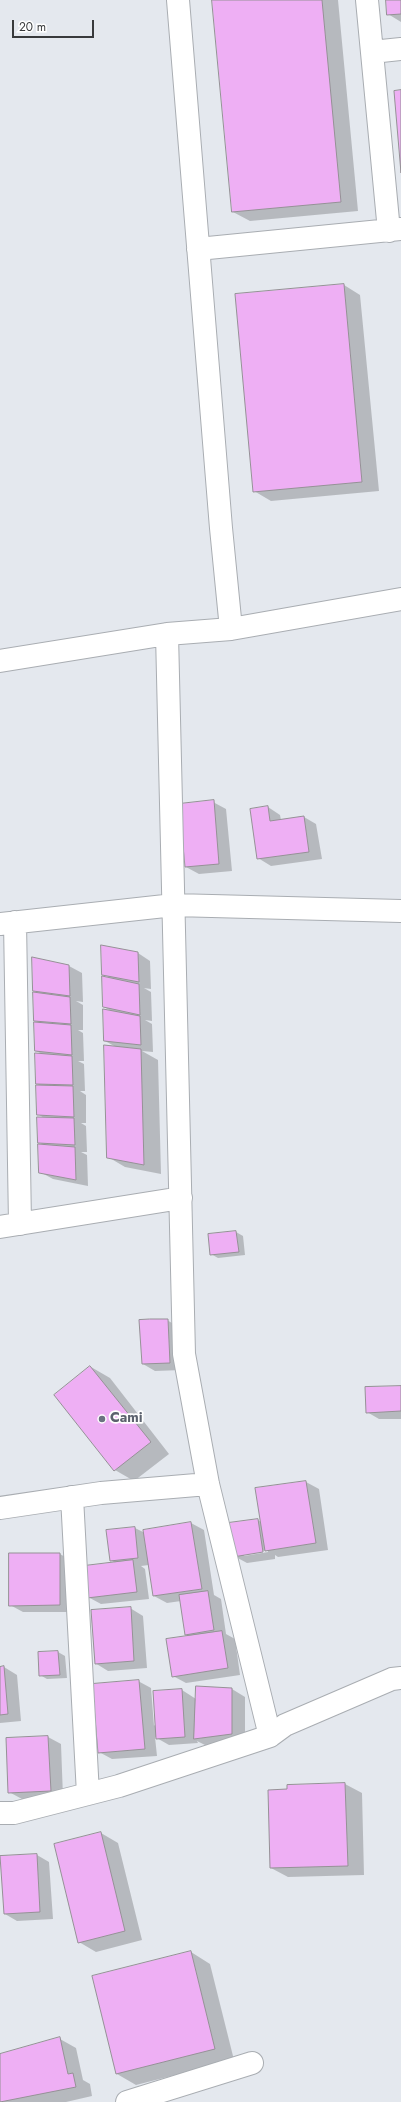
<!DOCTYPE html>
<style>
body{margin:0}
#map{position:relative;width:401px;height:2102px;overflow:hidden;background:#e4e8ee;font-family:Jost,sans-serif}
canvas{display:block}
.scale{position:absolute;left:12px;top:20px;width:82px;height:18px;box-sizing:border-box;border:2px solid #383a3c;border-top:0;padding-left:5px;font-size:12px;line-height:14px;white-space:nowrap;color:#383a3c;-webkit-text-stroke:3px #fff;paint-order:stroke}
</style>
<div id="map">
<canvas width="401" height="2102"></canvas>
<div class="scale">20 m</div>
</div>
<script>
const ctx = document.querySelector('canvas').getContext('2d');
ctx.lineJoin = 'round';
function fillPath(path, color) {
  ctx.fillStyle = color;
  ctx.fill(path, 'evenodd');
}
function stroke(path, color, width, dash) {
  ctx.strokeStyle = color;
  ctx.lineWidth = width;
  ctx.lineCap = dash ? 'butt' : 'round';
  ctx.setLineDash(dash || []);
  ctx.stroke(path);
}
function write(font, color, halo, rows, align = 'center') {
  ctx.font = font + ' Jost,sans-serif';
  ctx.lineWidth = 3.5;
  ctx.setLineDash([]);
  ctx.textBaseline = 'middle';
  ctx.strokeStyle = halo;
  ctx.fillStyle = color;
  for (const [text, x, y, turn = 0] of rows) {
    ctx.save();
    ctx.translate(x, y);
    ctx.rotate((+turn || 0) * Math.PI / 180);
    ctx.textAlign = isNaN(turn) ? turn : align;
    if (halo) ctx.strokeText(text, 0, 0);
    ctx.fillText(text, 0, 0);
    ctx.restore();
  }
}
const shadow = new Path2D(`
 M 213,0 L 338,0 L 358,211 L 250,221 L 233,212 Z
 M 387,0 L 401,0 L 401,22 L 388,14 Z
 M 344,285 L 360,295 L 379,491 L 271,501 L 254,491 Z
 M 213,802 L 226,809 L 232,871 L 199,874 L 186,867 Z
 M 268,807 L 280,815 L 281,820 L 304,817 L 316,824 L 322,859 L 271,866 L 258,858 Z
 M 138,953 L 150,961 L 151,989 L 144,988 L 151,992 L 152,1021 L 145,1020 L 152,1024 L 153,1052 L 142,1051 L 158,1060 L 161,1174 L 125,1167 L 108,1157 L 116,1047 L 105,1041 L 111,1011 L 104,1007 L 110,978 L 103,974 Z
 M 33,959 L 69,966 L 82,973 L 83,1002 L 76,1001 L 83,1005 L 83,1030 L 78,1030 L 83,1033 L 84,1061 L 78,1061 L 84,1064 L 85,1091 L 80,1091 L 86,1095 L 86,1123 L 81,1123 L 86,1126 L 87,1152 L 81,1152 L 87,1155 L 88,1186 L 53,1179 L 40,1172 L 45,1146 L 39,1142 L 44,1118 L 38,1114 L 43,1087 L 37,1084 L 42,1054 L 36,1051 L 41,1024 L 35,1020 L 41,994 L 34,990 Z
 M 236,1232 L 243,1236 L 245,1255 L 218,1258 L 211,1254 L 209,1235 Z
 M 167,1320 L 180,1328 L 182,1370 L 155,1371 L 143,1364 Z
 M 91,1367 L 110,1378 L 169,1454 L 134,1481 L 115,1470 Z
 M 401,1387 L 401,1419 L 379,1419 L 367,1412 Z
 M 306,1482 L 319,1489 L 328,1550 L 278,1557 L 275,1555 L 275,1559 L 247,1563 L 234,1556 L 258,1520 L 261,1522 ZM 268,1550 L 268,1552 L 244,1556 L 244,1554 Z
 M 191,1523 L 204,1530 L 214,1595 L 221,1599 L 226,1634 L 235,1639 L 240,1675 L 186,1683 L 173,1676 L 190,1637 L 186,1634 L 181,1601 L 167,1603 L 154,1596 L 149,1565 L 141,1566 L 145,1569 L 149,1599 L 101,1604 L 88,1597 L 115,1563 L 111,1560 L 135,1528 L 145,1533 L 144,1531 Z
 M 60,1554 L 72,1561 L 72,1612 L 23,1612 L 10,1605 Z
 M 130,1608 L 143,1616 L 147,1668 L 108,1671 L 95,1663 Z
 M 58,1652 L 65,1656 L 67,1678 L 47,1679 L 40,1675 L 39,1653 Z
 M 4,1667 L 17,1675 L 21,1721 L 0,1723 L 0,1668 Z
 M 138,1681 L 151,1688 L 154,1726 L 182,1690 L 196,1699 L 197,1687 L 232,1689 L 245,1697 L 245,1741 L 207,1746 L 197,1741 L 198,1743 L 169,1745 L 155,1737 L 157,1756 L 112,1759 L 99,1752 Z
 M 48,1737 L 61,1744 L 63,1797 L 22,1799 L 9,1792 L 7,1739 Z
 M 345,1784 L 362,1793 L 364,1875 L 288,1877 L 271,1868 L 288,1786 Z
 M 101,1833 L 118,1843 L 142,1940 L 96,1952 L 79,1942 Z
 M 37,1855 L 49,1862 L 53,1919 L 17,1921 L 5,1914 Z
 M 191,1952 L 210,1964 L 234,2060 L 136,2085 L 117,2074 Z
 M 60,2039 L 76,2048 L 83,2080 L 90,2084 L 92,2096 L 66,2102 L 0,2102 L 0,2055 Z`);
const building = new Path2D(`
 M 212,0 L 322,0 L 341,202 L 232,212 Z
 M 386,0 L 401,0 L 401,14 L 387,15 Z
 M 401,90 L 401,173 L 394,91 Z
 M 344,284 L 362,482 L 253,492 L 235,294 Z
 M 214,800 L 219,864 L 185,867 L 179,804 Z
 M 268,806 L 270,821 L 304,816 L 309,852 L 257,859 L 250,809 Z
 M 101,945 L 138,952 L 139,982 L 102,975 Z
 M 32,957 L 69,965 L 70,996 L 33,991 Z
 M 102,976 L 139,984 L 140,1015 L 103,1007 Z
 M 33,992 L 70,997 L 71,1024 L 34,1021 Z
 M 103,1009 L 140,1016 L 141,1045 L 104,1041 Z
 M 34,1022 L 71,1025 L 72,1055 L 35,1051 Z
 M 104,1045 L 141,1049 L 144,1165 L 107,1158 Z
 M 35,1053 L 72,1056 L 73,1085 L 36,1084 Z
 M 36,1085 L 73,1086 L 74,1117 L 37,1115 Z
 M 37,1117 L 74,1118 L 75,1145 L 38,1143 Z
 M 38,1144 L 75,1147 L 76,1180 L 39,1173 Z
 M 236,1231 L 239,1252 L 210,1255 L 208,1234 Z
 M 150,1319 L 168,1319 L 170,1363 L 142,1364 L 139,1320 Z
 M 90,1366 L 151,1442 L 114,1471 L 54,1395 Z
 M 401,1386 L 401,1411 L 366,1413 L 365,1387 Z
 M 306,1481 L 316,1543 L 265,1551 L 255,1488 Z
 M 258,1519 L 263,1552 L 233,1557 L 228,1523 Z
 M 191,1522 L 202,1589 L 153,1596 L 143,1530 Z
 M 135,1527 L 138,1558 L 110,1561 L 106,1530 Z
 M 9,1553 L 60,1553 L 60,1605 L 9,1606 Z
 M 133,1560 L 137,1592 L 87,1598 L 84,1566 Z
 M 208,1591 L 214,1630 L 185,1635 L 179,1595 Z
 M 131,1607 L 134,1661 L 95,1664 L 91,1610 Z
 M 222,1631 L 228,1668 L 172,1677 L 166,1639 Z
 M 58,1651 L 60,1675 L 39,1676 L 38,1652 Z
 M 4,1666 L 8,1714 L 0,1715 L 0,1667 Z
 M 139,1680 L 145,1749 L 98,1753 L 92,1684 Z
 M 196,1686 L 232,1688 L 232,1734 L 194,1739 Z
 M 182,1689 L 185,1737 L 156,1739 L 153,1691 Z
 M 48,1736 L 51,1791 L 8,1793 L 6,1738 Z
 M 345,1783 L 348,1866 L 270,1868 L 268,1790 L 287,1789 L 287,1785 Z
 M 101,1832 L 125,1931 L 78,1943 L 54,1844 Z
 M 37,1854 L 40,1912 L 4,1914 L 0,1856 Z
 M 191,1951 L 215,2049 L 116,2074 L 92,1976 Z
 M 60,2037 L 68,2074 L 73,2073 L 76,2087 L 0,2102 L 0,2054 Z`);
const minor = new Path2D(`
 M 178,0 L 221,528 L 231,629
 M 367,0 L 389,231
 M 372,52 L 401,49
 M 198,249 L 401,229
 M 167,634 L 184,1354 L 208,1484 L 270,1736
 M 0,661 L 167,634 L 231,629 L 401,599
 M 15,922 L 20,1224
 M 0,924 L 174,905 L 401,911
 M 0,1227 L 181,1198
 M 72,1497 L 88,1794
 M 0,1508 L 101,1493 L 208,1484
 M 0,1813 L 14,1813 L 119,1786 L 270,1736 L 285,1725 L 392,1679 L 401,1678
 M 127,2102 L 252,2063`);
const markers = [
 [102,1419,4,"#6b7280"]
];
const worshipNames = [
 ["Cami",110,1419]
];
fillPath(shadow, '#0003');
fillPath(building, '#eeaff4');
stroke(building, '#959196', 1);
stroke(minor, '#a9adb2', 24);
stroke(minor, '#fff', 22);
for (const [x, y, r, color] of markers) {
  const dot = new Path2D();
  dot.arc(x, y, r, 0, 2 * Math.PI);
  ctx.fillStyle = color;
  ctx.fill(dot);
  stroke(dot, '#fff', 1.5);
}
write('bold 14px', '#5b616d', '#fff', worshipNames, 'left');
</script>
